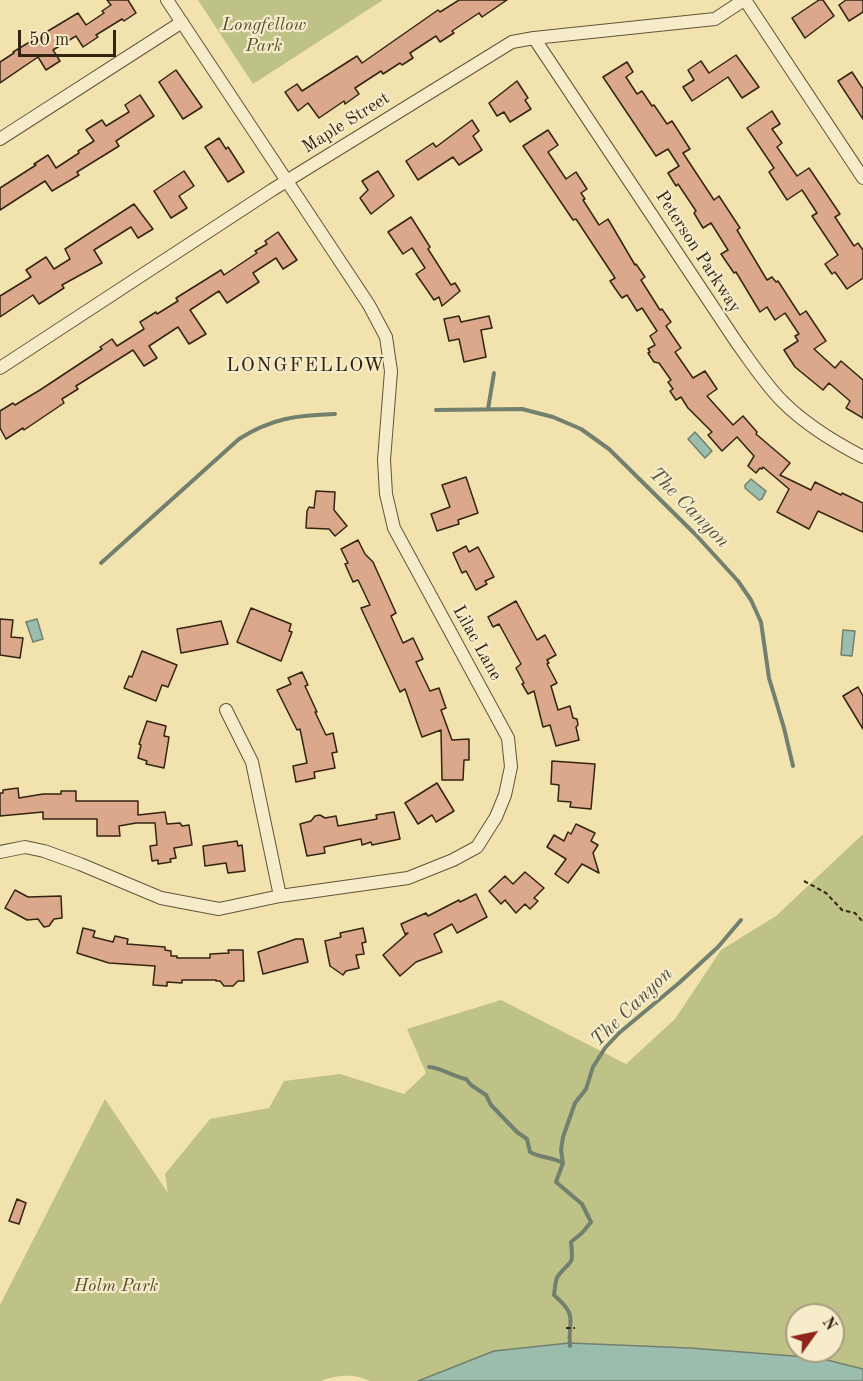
<!DOCTYPE html>
<style>
body{margin:0}
#map{position:relative;width:863px;height:1381px;overflow:hidden;background:#f2e2ae;font-family:"Old Standard TT",serif}
canvas{display:block}
.north{position:absolute;left:785px;top:1303px;width:60px;height:60px;box-sizing:border-box;background:#f7ecca;border:2px solid #a99c80;border-radius:50%;rotate:57deg;font-size:16px;font-weight:700;line-height:24px;text-align:center;color:#332412}
.north::after{content:'';display:block;margin:auto;width:21px;height:27px;background:#8f2418;clip-path:polygon(50% 0,100% 100%,50% 72%,0 100%)}
.scale{position:absolute;left:18px;top:30px;width:98px;height:27px;box-sizing:border-box;border:3px solid #332412;border-top:0;padding-left:8px;font-size:18px;line-height:21px;white-space:nowrap;color:#332412;-webkit-text-stroke:4px #f7ecca;paint-order:stroke}
</style>
<div id="map">
<canvas width="863" height="1381"></canvas>
<div class="north">N</div>
<div class="scale">50 m</div>
</div>
<script>
const ctx = document.querySelector('canvas').getContext('2d');
ctx.lineJoin = 'round';
function fillPath(path, color) {
  ctx.fillStyle = color;
  ctx.fill(path, 'evenodd');
}
function stroke(path, color, width, dash) {
  ctx.strokeStyle = color;
  ctx.lineWidth = width;
  ctx.lineCap = dash ? 'butt' : 'round';
  ctx.setLineDash(dash || []);
  ctx.stroke(path);
}
function write(font, color, halo, rows, align = 'center') {
  ctx.font = font + ' "Old Standard TT",serif';
  ctx.lineWidth = 4.5;
  ctx.setLineDash([]);
  ctx.textBaseline = 'middle';
  ctx.strokeStyle = halo;
  ctx.fillStyle = color;
  for (const [text, x, y, turn = 0] of rows) {
    ctx.save();
    ctx.translate(x, y);
    ctx.rotate((+turn || 0) * Math.PI / 180);
    ctx.textAlign = isNaN(turn) ? turn : align;
    if (halo) ctx.strokeText(text, 0, 0);
    ctx.fillText(text, 0, 0);
    ctx.restore();
  }
}
const green = new Path2D(`
 M 198,0 L 383,0 L 253,84 Z
 M 863,834 L 863,1369 L 819,1358 L 690,1348 L 569,1343 L 494,1351 L 418,1381 L 370,1381 C 355,1373 335,1375 321,1381 L 0,1381 L 0,1305 L 105,1099 L 168,1193 L 165,1174 L 210,1119 L 269,1108 L 284,1081 L 340,1074 L 404,1094 L 426,1073 L 407,1029 L 501,1000 L 626,1064 L 675,1019 L 721,950 L 776,916 ZM 797,1315 L 833,1315 L 833,1351 L 797,1351 Z`);
const water = new Path2D(`
 M 695,432 L 712,451 L 705,458 L 688,439 Z
 M 751,479 L 766,491 L 762,499 L 759,500 L 745,488 L 745,485 Z
 M 37,619 L 43,639 L 33,642 L 26,622 Z
 M 843,630 L 855,631 L 852,656 L 841,655 Z
 M 569,1343 L 690,1348 L 819,1358 L 863,1369 L 863,1381 L 418,1381 L 494,1351 Z`);
const stream = new Path2D(`
 M 488,409 L 494,373
 M 436,410 L 522,409 L 553,417 L 581,429 L 609,449 L 696,535 L 738,581 L 751,600 L 761,622 L 769,678 L 784,728 L 793,766
 M 101,563 L 239,439 C 272,418 298,415 335,414
 M 429,1067 C 442,1068 452,1076 466,1079 L 471,1085 L 486,1095 L 491,1105 L 517,1132 L 527,1139 L 530,1152 C 540,1158 552,1157 563,1163
 M 570,1346 C 567,1319 580,1318 554,1295 C 555,1289 555,1280 558,1276 C 570,1259 574,1269 571,1242 L 582,1233 L 591,1222 L 582,1204 L 556,1182 L 563,1163 L 561,1150 L 563,1137 L 575,1103 L 586,1089 L 593,1067 L 605,1048 L 619,1033 L 679,983 L 718,947 L 741,920`);
const building = new Path2D(`
 M 107,0 L 128,0 L 136,13 L 124,21 L 122,19 L 96,35 L 98,37 L 83,47 L 76,36 L 53,50 L 60,61 L 46,70 L 38,57 L 0,83 L 0,62 L 14,53 L 13,52 L 78,13 L 86,25 L 104,13 L 102,11 L 111,5 Z
 M 459,0 L 507,0 L 482,17 L 479,13 L 452,31 L 454,33 L 440,42 L 436,36 L 410,53 L 413,58 L 402,65 L 400,63 L 383,74 L 381,71 L 355,88 L 359,94 L 345,104 L 344,101 L 319,118 L 308,103 L 298,111 L 285,92 L 297,84 L 302,91 L 357,56 L 362,63 L 438,10 L 440,12 Z
 M 819,0 L 823,0 L 834,16 L 805,38 L 792,18 Z
 M 846,0 L 863,0 L 863,12 L 849,21 L 839,5 Z
 M 736,55 L 759,87 L 742,98 L 728,77 L 692,101 L 683,87 L 694,80 L 688,70 L 701,61 L 709,73 Z
 M 627,62 L 633,72 L 626,77 L 637,94 L 642,91 L 652,106 L 654,105 L 667,124 L 672,121 L 690,149 L 683,153 L 714,200 L 719,196 L 740,228 L 737,230 L 767,280 L 772,277 L 776,282 L 778,281 L 800,315 L 806,311 L 826,341 L 814,349 L 835,368 L 841,361 L 863,380 L 863,418 L 846,408 L 850,401 L 829,383 L 823,390 L 795,367 L 784,350 L 798,341 L 795,336 L 799,334 L 785,313 L 775,320 L 767,307 L 760,312 L 736,272 L 734,273 L 721,254 L 728,250 L 711,223 L 703,228 L 694,213 L 696,211 L 678,184 L 676,186 L 668,173 L 679,166 L 668,149 L 656,156 L 603,77 Z
 M 176,70 L 202,107 L 183,119 L 159,82 Z
 M 852,72 L 863,89 L 863,119 L 838,81 Z
 M 517,81 L 528,98 L 525,100 L 531,109 L 510,122 L 504,112 L 497,116 L 489,103 Z
 M 140,95 L 154,116 L 116,141 L 119,146 L 77,172 L 79,175 L 52,191 L 45,181 L 0,210 L 0,188 L 36,165 L 34,164 L 48,155 L 56,168 L 79,153 L 78,151 L 94,141 L 86,130 L 102,120 L 106,126 L 129,112 L 125,105 Z
 M 772,111 L 780,124 L 772,129 L 782,143 L 777,147 L 797,176 L 809,168 L 840,214 L 835,217 L 854,246 L 858,243 L 863,250 L 863,278 L 847,289 L 835,272 L 832,274 L 825,264 L 838,255 L 812,216 L 817,213 L 802,190 L 787,200 L 769,172 L 774,168 L 747,128 Z
 M 472,120 L 479,131 L 473,136 L 482,150 L 459,165 L 453,157 L 418,180 L 406,161 L 433,143 L 436,147 Z
 M 548,130 L 558,145 L 548,152 L 566,179 L 576,172 L 587,189 L 581,193 L 585,199 L 583,200 L 599,225 L 608,219 L 635,265 L 636,264 L 645,277 L 641,280 L 660,310 L 662,309 L 671,322 L 666,326 L 681,348 L 675,352 L 693,378 L 705,371 L 717,389 L 707,396 L 733,425 L 743,416 L 757,432 L 756,434 L 790,463 L 780,475 L 811,490 L 815,482 L 841,495 L 842,493 L 863,503 L 863,532 L 818,511 L 809,529 L 777,512 L 789,489 L 763,467 L 762,469 L 760,468 L 756,473 L 748,466 L 754,456 L 737,437 L 722,451 L 708,435 L 712,432 L 688,408 L 681,397 L 676,400 L 670,391 L 673,389 L 668,382 L 671,380 L 659,363 L 654,362 L 648,353 L 650,352 L 648,349 L 655,345 L 650,336 L 657,331 L 642,308 L 637,311 L 627,295 L 622,298 L 619,294 L 610,281 L 615,278 L 576,219 L 573,220 L 523,146 Z
 M 219,138 L 226,149 L 228,147 L 244,172 L 228,182 L 205,147 Z
 M 184,171 L 194,186 L 179,196 L 187,208 L 171,218 L 154,191 Z
 M 378,171 L 394,196 L 371,214 L 360,198 L 368,190 L 362,181 Z
 M 134,204 L 153,229 L 138,238 L 131,227 L 94,250 L 102,263 L 62,285 L 64,288 L 39,304 L 33,295 L 0,317 L 0,296 L 31,277 L 26,270 L 46,257 L 54,269 L 70,259 L 65,249 Z
 M 411,217 L 430,247 L 428,249 L 451,285 L 455,283 L 460,291 L 442,306 L 439,297 L 434,300 L 416,274 L 425,268 L 412,248 L 403,254 L 388,232 Z
 M 278,232 L 297,260 L 283,269 L 276,258 L 253,273 L 259,282 L 227,303 L 219,291 L 190,310 L 206,334 L 189,344 L 178,327 L 149,346 L 157,358 L 144,366 L 133,350 L 76,386 L 78,389 L 62,399 L 64,403 L 24,430 L 23,428 L 6,439 L 0,428 L 0,411 L 13,403 L 15,405 L 40,390 L 102,349 L 100,347 L 112,339 L 117,346 L 144,329 L 140,322 L 156,312 L 157,314 L 178,301 L 176,298 L 221,270 L 224,275 L 257,253 L 255,251 L 267,244 L 265,241 Z
 M 459,316 L 461,322 L 489,316 L 492,328 L 481,330 L 486,357 L 464,362 L 459,339 L 449,341 L 444,319 Z
 M 466,477 L 478,513 L 458,520 L 459,524 L 437,531 L 431,514 L 450,507 L 442,485 Z
 M 316,491 L 335,492 L 334,510 L 347,526 L 335,536 L 329,529 L 306,528 L 307,511 L 309,507 L 314,508 Z
 M 358,540 L 365,554 L 373,562 L 396,613 L 391,616 L 403,643 L 413,638 L 423,659 L 416,662 L 430,691 L 439,688 L 446,708 L 441,710 L 452,740 L 469,739 L 469,760 L 464,760 L 463,780 L 442,780 L 441,730 L 422,737 L 405,689 L 400,692 L 361,608 L 370,605 L 358,580 L 353,582 L 345,564 L 348,563 L 341,549 Z
 M 466,546 L 469,552 L 478,547 L 494,577 L 485,581 L 487,584 L 476,590 L 466,571 L 462,573 L 453,553 Z
 M 516,601 L 537,640 L 545,635 L 556,655 L 547,660 L 549,663 L 547,664 L 557,683 L 551,686 L 558,710 L 570,706 L 573,718 L 577,719 L 578,725 L 576,727 L 579,740 L 556,746 L 550,725 L 543,727 L 534,691 L 528,694 L 522,684 L 524,683 L 516,668 L 521,664 L 499,624 L 493,627 L 488,617 Z
 M 251,608 L 291,624 L 289,631 L 292,632 L 281,661 L 237,642 Z
 M 0,619 L 13,620 L 11,637 L 23,638 L 20,658 L 0,655 Z
 M 221,621 L 228,644 L 181,653 L 177,629 Z
 M 142,651 L 177,665 L 168,687 L 162,685 L 156,701 L 124,688 L 129,676 L 132,677 Z
 M 302,672 L 308,685 L 305,686 L 317,712 L 315,712 L 326,735 L 333,733 L 337,752 L 332,753 L 335,768 L 314,772 L 315,778 L 296,782 L 293,766 L 307,763 L 300,729 L 297,730 L 277,690 L 291,684 L 288,678 Z
 M 858,687 L 863,696 L 863,729 L 843,696 Z
 M 147,721 L 166,726 L 164,736 L 169,737 L 164,768 L 146,764 L 147,761 L 138,758 L 141,745 L 139,744 Z
 M 552,761 L 595,764 L 591,809 L 570,807 L 571,802 L 558,801 L 559,785 L 551,784 Z
 M 437,783 L 454,811 L 436,822 L 432,815 L 418,824 L 405,803 Z
 M 18,788 L 19,798 L 43,794 L 61,794 L 61,791 L 76,791 L 76,801 L 138,801 L 138,815 L 165,812 L 167,824 L 180,823 L 182,826 L 189,825 L 192,845 L 174,848 L 176,858 L 170,859 L 171,862 L 158,864 L 158,860 L 152,861 L 150,846 L 157,845 L 155,823 L 136,823 L 119,826 L 120,836 L 97,836 L 97,819 L 43,819 L 43,812 L 0,816 L 0,793 L 3,793 L 3,790 Z
 M 394,812 L 400,839 L 372,845 L 371,842 L 362,845 L 361,839 L 324,847 L 325,853 L 307,856 L 300,824 L 311,821 L 315,816 L 320,815 L 325,818 L 336,816 L 338,826 L 377,819 L 376,815 Z
 M 576,824 L 595,833 L 591,841 L 598,845 L 593,853 L 599,873 L 582,864 L 568,883 L 555,874 L 566,859 L 547,847 L 554,835 L 564,841 L 568,832 L 571,834 Z
 M 237,841 L 238,846 L 242,845 L 245,871 L 228,873 L 226,863 L 205,866 L 203,846 Z
 M 525,872 L 544,888 L 534,898 L 538,901 L 530,909 L 525,904 L 516,913 L 505,900 L 501,904 L 489,891 L 505,876 L 513,884 Z
 M 15,890 L 28,897 L 61,896 L 62,918 L 54,919 L 49,926 L 44,927 L 38,919 L 27,920 L 5,908 Z
 M 476,894 L 487,917 L 457,933 L 452,924 L 434,934 L 442,952 L 416,962 L 400,976 L 383,955 L 408,933 L 405,934 L 401,924 L 426,913 L 428,916 L 459,900 L 460,902 Z
 M 83,928 L 95,931 L 93,937 L 113,942 L 115,936 L 128,939 L 127,944 L 165,947 L 165,950 L 171,951 L 171,956 L 177,956 L 177,958 L 210,958 L 210,954 L 229,953 L 228,950 L 243,950 L 244,981 L 238,981 L 233,986 L 224,986 L 220,981 L 216,981 L 216,980 L 182,980 L 182,983 L 167,982 L 167,986 L 153,985 L 155,966 L 109,963 L 77,953 Z
 M 363,928 L 366,942 L 362,943 L 364,954 L 356,955 L 359,968 L 346,971 L 343,975 L 330,966 L 325,941 L 341,937 L 340,933 Z
 M 296,939 L 303,939 L 308,962 L 263,974 L 258,952 Z
 M 17,1199 L 26,1203 L 19,1224 L 9,1221 Z`);
const path = new Path2D(`
 M 804,881 L 826,893 L 842,910 L 855,913 L 863,922
 M 566,1328 L 575,1328`);
const street = new Path2D(`
 M 745,0 L 863,178
 M 534,38 L 737,343 C 751,362 765,384 783,402 C 806,425 834,442 863,457
 M 0,139 L 182,22
 M 0,368 L 272,190 L 512,42 L 534,38 L 715,19 L 744,0
 M 226,710 L 252,762 L 280,896
 M 0,852 L 25,847 L 44,851 L 80,864 L 161,898 L 219,909 L 280,896 L 408,878 L 453,860 L 477,847 L 496,817 L 505,795 L 511,767 L 508,738 L 394,528 L 386,494 L 384,460 L 391,371 L 386,337 L 369,305 L 167,0`);
const parkNames = [
 ["Longfellow",264,25],
 ["Park",264,46],
 ["Holm Park",116,1286]
];
const streetNames = [
 ["Maple Street",346,123,-32],
 ["Peterson Parkway",698,252,57],
 ["Lilac Lane",477,643,61]
];
const neighbourhoodNames = [
 ["LONGFELLOW",306,366]
];
const waterNames = [
 ["The Canyon",689,508,45],
 ["The Canyon",632,1007,-44]
];
fillPath(green, '#bfc287');
fillPath(water, '#9bbdad');
stroke(water, '#71806f', 1.5);
stroke(stream, '#71806f', 4);
fillPath(building, '#dba88c');
stroke(building, '#332412', 1.5);
stroke(street, '#635439', 14);
stroke(path, '#332412', 2, [4.5, 3]);
stroke(street, '#f7ecca', 12);
write('italic 18px', '#564c2f', '#f7ecca', parkNames);
write('18px', '#332412', '#f7ecca', streetNames);
ctx.letterSpacing = '1.5px';
write('20px', '#332412', '#f7ecca', neighbourhoodNames);
ctx.letterSpacing = '0px';
write('italic 20px', '#525240', '#f7ecca', waterNames);
</script>
